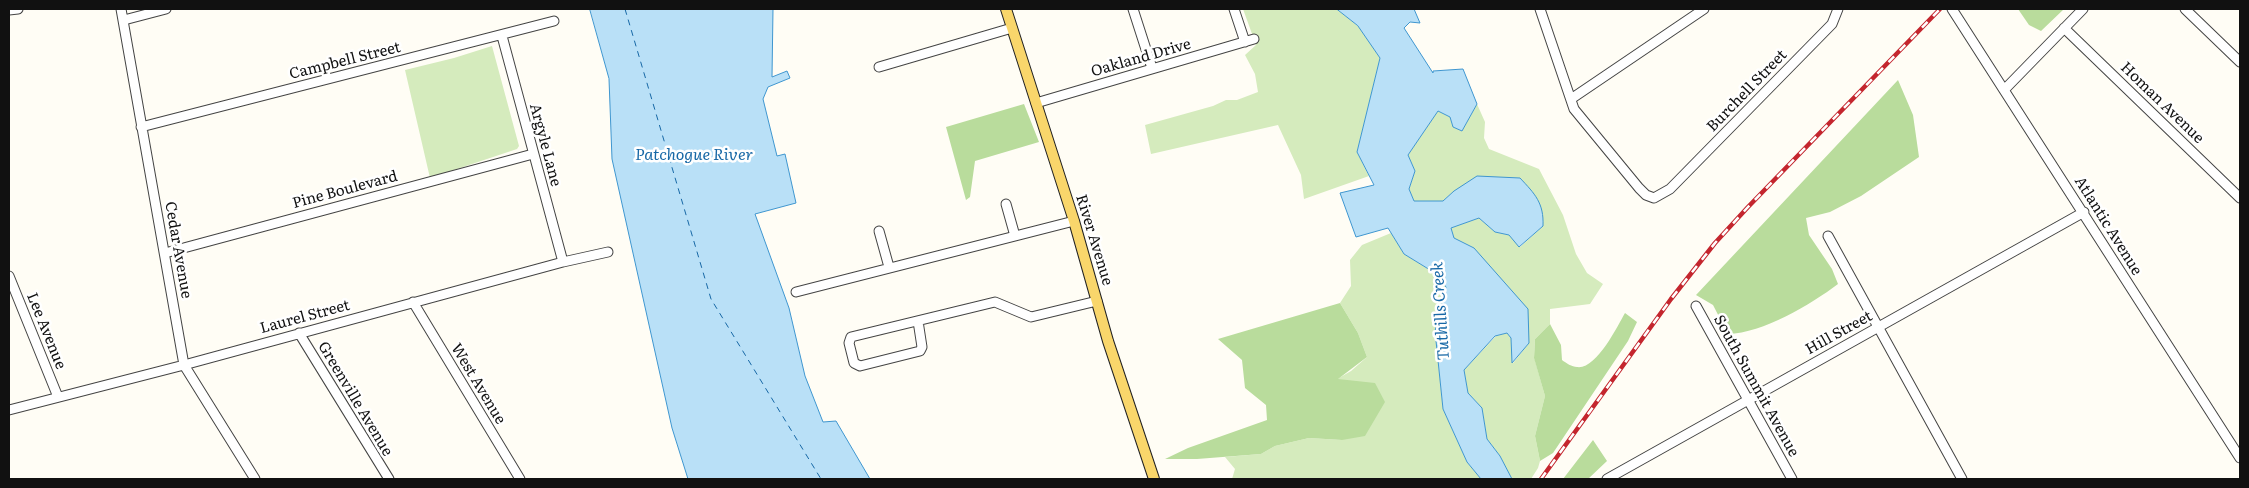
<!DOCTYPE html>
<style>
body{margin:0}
#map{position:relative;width:2249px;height:488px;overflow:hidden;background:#fffdf5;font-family:Literata,serif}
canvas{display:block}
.frame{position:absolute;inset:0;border:10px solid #111;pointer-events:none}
</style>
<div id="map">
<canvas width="2249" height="488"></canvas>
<div class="frame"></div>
</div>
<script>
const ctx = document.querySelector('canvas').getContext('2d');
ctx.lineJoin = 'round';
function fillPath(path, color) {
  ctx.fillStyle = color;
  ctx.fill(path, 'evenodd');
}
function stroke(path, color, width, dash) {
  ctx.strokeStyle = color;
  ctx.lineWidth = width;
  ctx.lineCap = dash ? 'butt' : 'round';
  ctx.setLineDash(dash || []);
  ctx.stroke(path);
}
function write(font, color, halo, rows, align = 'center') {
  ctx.font = font + ' Literata,serif';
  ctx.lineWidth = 5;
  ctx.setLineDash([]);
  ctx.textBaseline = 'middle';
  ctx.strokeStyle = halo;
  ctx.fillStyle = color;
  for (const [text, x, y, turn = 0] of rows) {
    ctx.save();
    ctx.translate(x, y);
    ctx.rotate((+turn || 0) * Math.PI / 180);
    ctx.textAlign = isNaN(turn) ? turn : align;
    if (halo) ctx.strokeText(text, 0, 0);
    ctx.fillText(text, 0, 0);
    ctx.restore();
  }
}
const green = new Path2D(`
 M 1243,9 L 1337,9 L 1359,27 L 1380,58 L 1357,152 L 1369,176 L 1304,199 L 1301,175 L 1278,125 L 1151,154 L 1145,125 L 1213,106 L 1226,100 L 1237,100 L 1258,92 L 1255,74 L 1245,55 L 1256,45 Z
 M 492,46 L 519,146 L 517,149 L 430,178 L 405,70 L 454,58 Z
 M 1477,104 L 1485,122 L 1484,138 L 1489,149 L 1539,169 L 1563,215 L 1576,254 L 1587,273 L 1603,284 L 1590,304 L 1550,309 L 1550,324 L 1535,339 L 1534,357 L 1545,396 L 1535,436 L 1540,461 L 1538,468 L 1531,479 L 1512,479 L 1500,456 L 1487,439 L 1482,408 L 1468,393 L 1464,370 L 1496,336 L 1507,333 L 1511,338 L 1513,363 L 1529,343 L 1474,248 L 1454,238 L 1451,228 L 1479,218 L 1495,232 L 1509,235 L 1520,247 L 1543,226 L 1454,191 L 1443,201 L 1414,201 L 1409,189 L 1415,171 L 1408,155 L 1438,111 L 1450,117 L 1453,127 L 1462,131 Z
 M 1391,233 L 1404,254 L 1435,273 L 1446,287 L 1435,331 L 1443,409 L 1467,462 L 1481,479 L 1232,479 L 1235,469 L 1225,457 L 1261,454 L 1275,446 L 1309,438 L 1342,440 L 1337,379 L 1351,371 L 1367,357 L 1358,333 L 1340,303 L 1351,286 L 1350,260 L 1362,245 Z`);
const forest = new Path2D(`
 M 2018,9 L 2064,9 L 2041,31 L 2029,25 Z
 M 1898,80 L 1913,115 L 1919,157 L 1861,196 L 1830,212 L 1806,218 L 1809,235 L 1832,269 L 1838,284 C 1810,305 1763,333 1728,334 L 1713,305 L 1696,295 Z
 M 1024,104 L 1039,142 L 975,161 L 970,197 L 966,200 L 946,127 Z
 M 1340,303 L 1358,333 L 1367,357 L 1338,379 L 1375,383 L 1385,402 L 1365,436 L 1342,440 L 1309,438 L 1275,446 L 1261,454 L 1197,459 L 1165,459 L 1188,448 L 1267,420 L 1266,405 L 1245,388 L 1242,360 L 1218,339 Z
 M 1625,313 L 1637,322 L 1628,341 L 1553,453 L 1540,461 L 1535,436 L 1545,396 L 1534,358 L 1535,339 L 1550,324 L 1561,345 L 1562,360 C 1566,363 1572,367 1577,367 C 1596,370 1617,327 1625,313 Z
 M 1593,440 L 1607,461 L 1588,479 L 1563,479 Z`);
const water = new Path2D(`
 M 590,9 L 773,9 L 772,77 L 787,71 L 790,78 L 768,87 L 763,99 L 777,156 L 785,154 L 796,203 L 755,214 L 789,308 L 805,376 L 823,422 L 836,421 L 870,479 L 688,479 L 672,428 L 612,159 L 609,79 Z
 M 1337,9 L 1414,9 L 1420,23 L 1410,22 L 1404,28 L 1433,73 L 1433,71 L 1463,69 L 1477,104 L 1462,131 L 1453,127 L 1450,117 L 1438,111 L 1408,155 L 1415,171 L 1409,189 L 1414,201 L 1443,201 L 1454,191 L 1477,176 L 1520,178 C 1535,194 1544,203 1543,226 L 1519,247 L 1509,235 L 1495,232 L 1479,218 L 1451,228 L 1454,238 L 1474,248 L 1528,309 L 1529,343 L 1512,363 L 1511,338 L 1507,333 L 1495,336 L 1464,370 L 1468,393 L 1482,408 L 1487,439 L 1500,456 L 1512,479 L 1481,479 L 1467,462 L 1443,409 L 1435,331 L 1446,287 L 1435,273 L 1404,254 L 1388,228 L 1356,237 L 1340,193 L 1374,185 L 1357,152 L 1380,58 L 1358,26 Z`);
const ferry = new Path2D(`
 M 625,9 L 711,299 L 821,479`);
const minor = new Path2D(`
 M 121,9 L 184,365 L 255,479
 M 1133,9 L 1152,68
 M 1234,9 L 1245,42
 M 1540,9 L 1574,109 L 1639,188 L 1646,195 L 1654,198 L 1670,189 L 1832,24 L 1838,9
 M 1952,9 L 2240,458
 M 2185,9 L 2240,62
 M 9,10 L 18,9
 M 124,20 L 166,9
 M 2064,28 L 2240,198
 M 502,36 L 563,262
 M 879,67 L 1012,28
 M 2005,89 L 2083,9
 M 1571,99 L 1704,9
 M 1036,103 L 1254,39
 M 141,127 L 554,21
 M 1006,204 L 1015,236
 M 879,231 L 889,267
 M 1828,236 L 1962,479
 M 165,253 L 533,154
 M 9,276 L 58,397
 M 796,292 L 1074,221
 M 413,302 L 520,479
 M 1696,306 L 1792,479
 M 918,321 L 922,347 L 920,351 L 860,366 L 854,363 L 849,343 L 851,337 L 995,302 L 1031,317 L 1097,301
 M 299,333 L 389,479
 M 9,410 L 184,365 L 563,262 L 608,252
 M 1607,479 L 2084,212`);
const major = new Path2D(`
 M 1006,9 L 1074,221 L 1108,341 L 1154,479`);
const rail = new Path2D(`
 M 1541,479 L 1671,299 L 1715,243 L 1748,207 L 1940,9`);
const streetNames = [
 ["Oakland Drive",1141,58,-16],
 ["Campbell Street",345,61,-14],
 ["Burchell Street",1747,91,-46],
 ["Homan Avenue",2162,103,44],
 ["Argyle Lane",545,145,75],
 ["Pine Boulevard",345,190,-15],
 ["Atlantic Avenue",2108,226,58],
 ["River Avenue",1094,240,73],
 ["Cedar Avenue",178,250,80],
 ["Laurel Street",305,317,-15],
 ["Lee Avenue",46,331,68],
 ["Hill Street",1839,333,-29],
 ["West Avenue",478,384,59],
 ["South Summit Avenue",1756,386,61],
 ["Greenville Avenue",355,399,59]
];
const waterNames = [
 ["Patchogue River",694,155],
 ["Tuthills Creek",1441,311,-94]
];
fillPath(green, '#d5ebbd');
fillPath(forest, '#b9dc9c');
fillPath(water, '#b9e0f7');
stroke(water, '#3f96cf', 1);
stroke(ferry, '#1768a6', 1, [6, 5]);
stroke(minor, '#444', 11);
stroke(major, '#222', 12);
stroke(minor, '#fff', 9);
stroke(major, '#f9d66b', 10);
stroke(rail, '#c4262e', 4.5);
stroke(rail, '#fff', 2.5, [8]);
write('15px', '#111', '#fff', streetNames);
write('italic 16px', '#1768a6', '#fff', waterNames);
</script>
